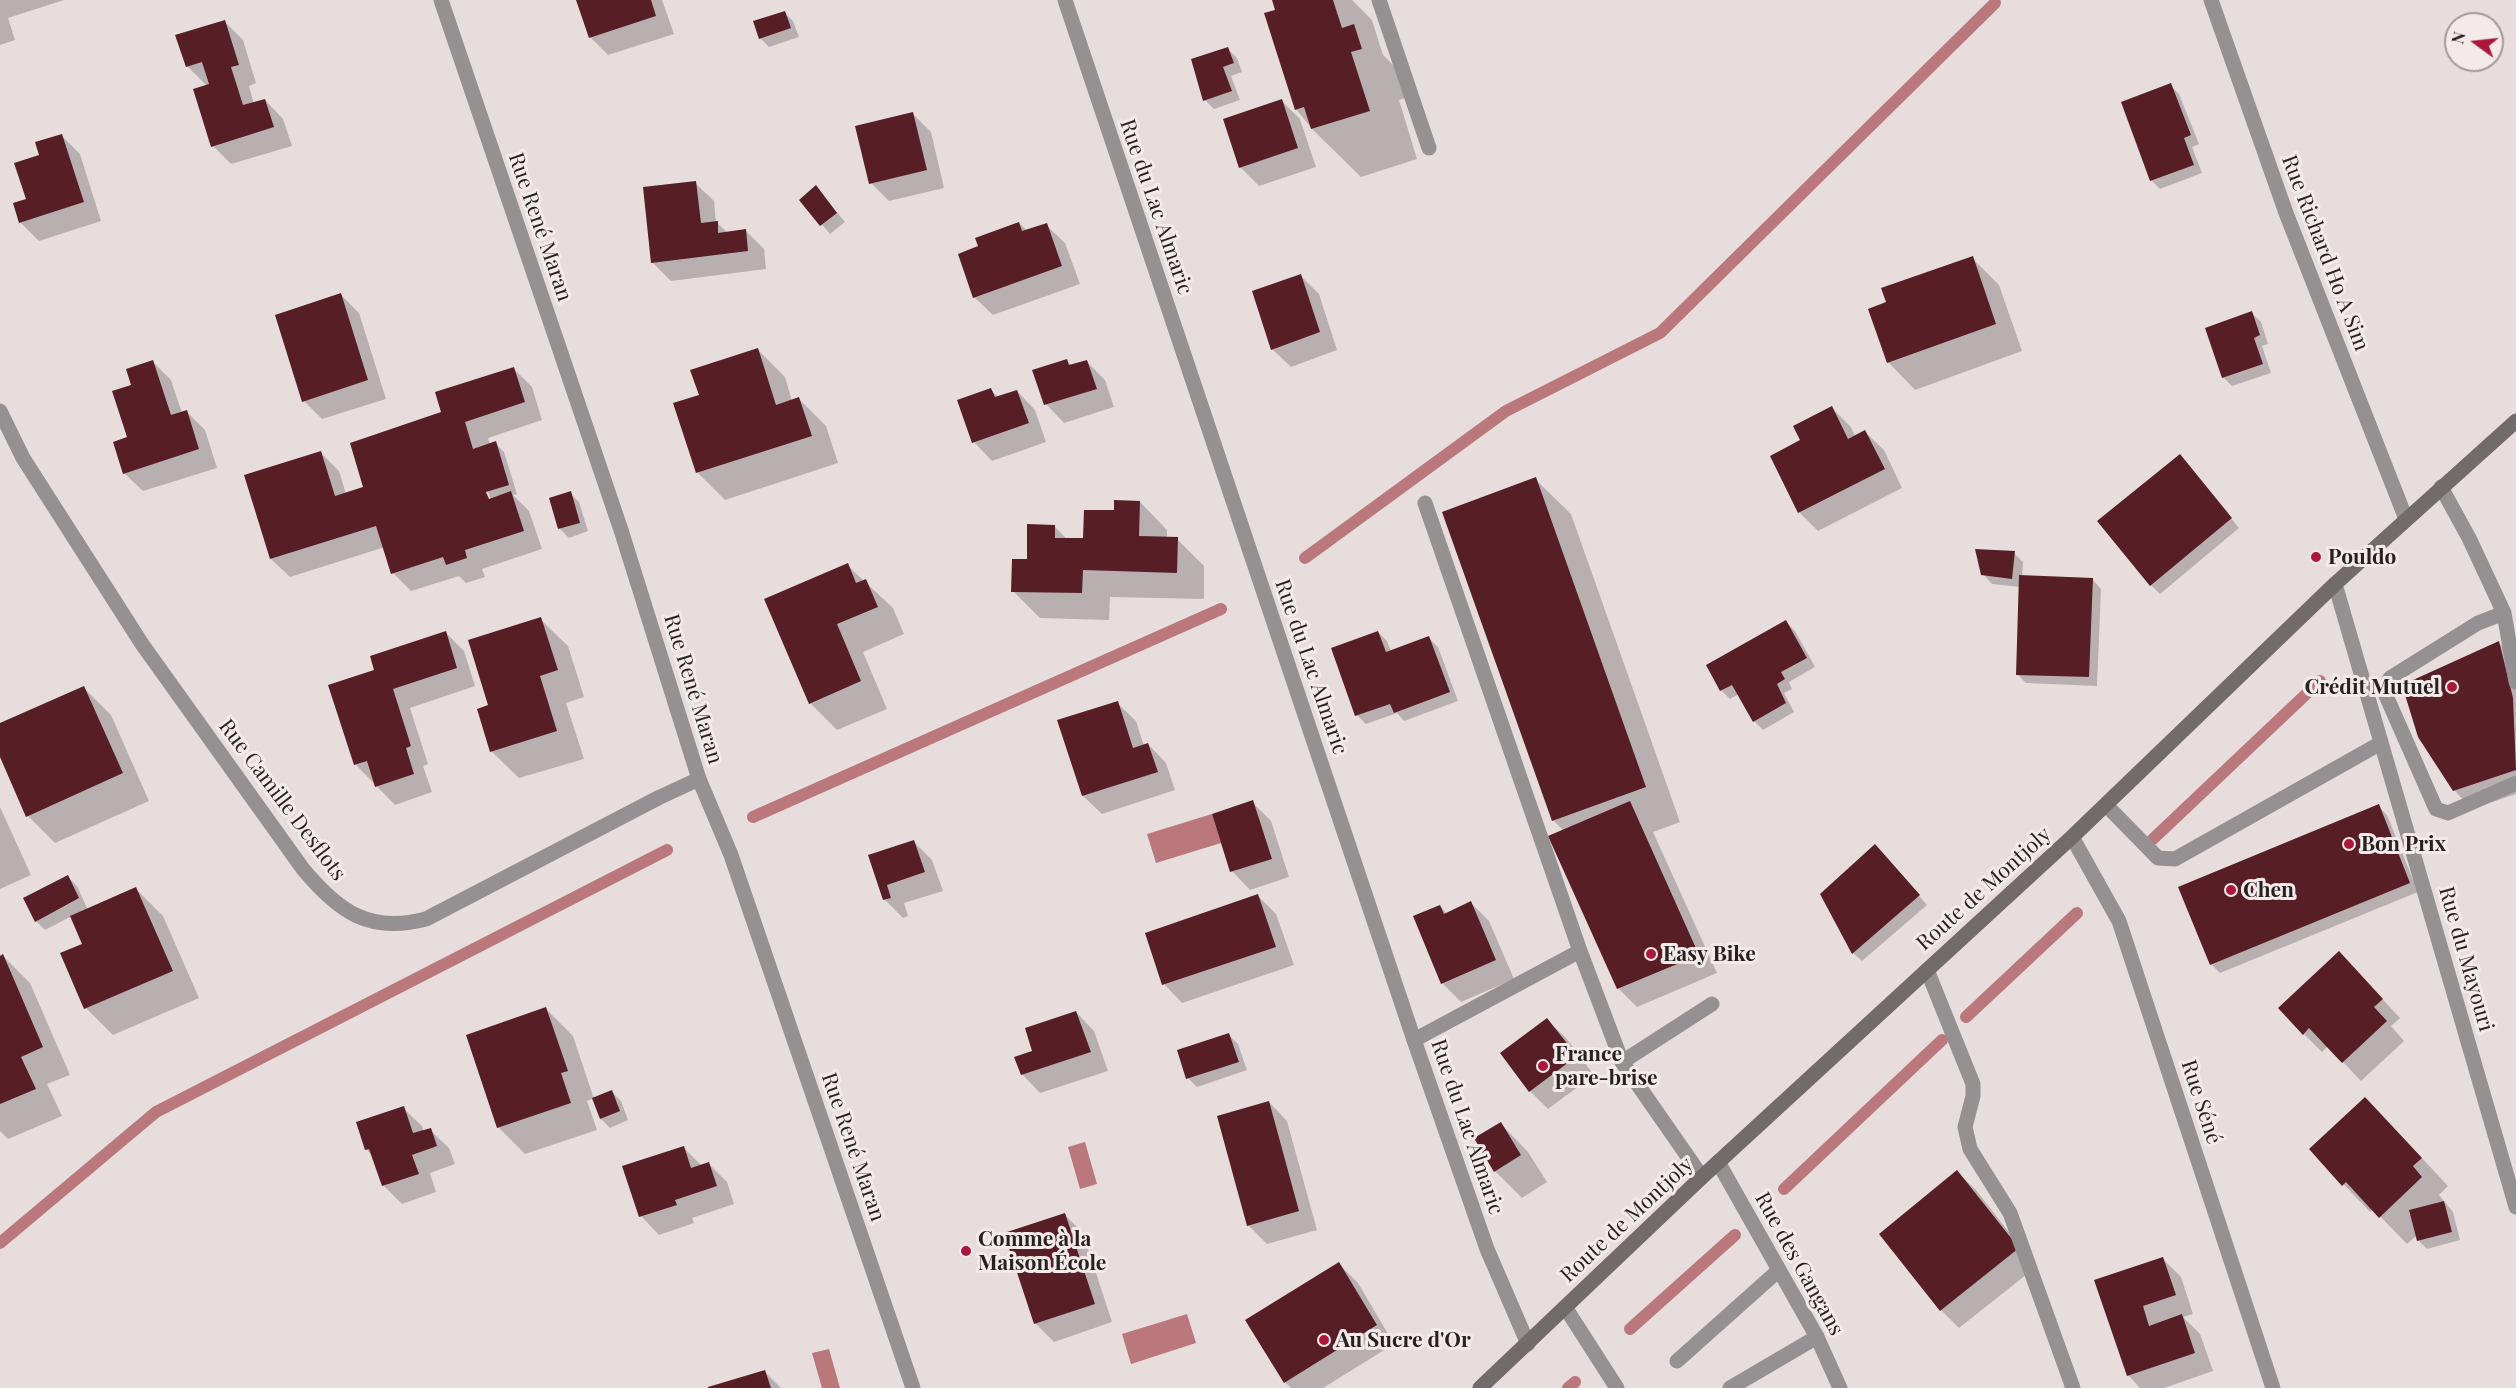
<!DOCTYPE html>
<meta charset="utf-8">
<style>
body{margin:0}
#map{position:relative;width:2516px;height:1388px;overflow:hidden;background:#e7dddd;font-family:"Playfair Display",serif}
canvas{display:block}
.north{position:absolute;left:2444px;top:12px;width:60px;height:60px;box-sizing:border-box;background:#f4eaea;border:2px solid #a29a9a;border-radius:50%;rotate:285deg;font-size:16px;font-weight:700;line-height:24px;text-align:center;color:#262222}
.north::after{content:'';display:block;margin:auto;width:21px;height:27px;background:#ac173b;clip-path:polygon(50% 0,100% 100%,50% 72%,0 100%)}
</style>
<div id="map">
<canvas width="2516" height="1388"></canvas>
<div class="north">N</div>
</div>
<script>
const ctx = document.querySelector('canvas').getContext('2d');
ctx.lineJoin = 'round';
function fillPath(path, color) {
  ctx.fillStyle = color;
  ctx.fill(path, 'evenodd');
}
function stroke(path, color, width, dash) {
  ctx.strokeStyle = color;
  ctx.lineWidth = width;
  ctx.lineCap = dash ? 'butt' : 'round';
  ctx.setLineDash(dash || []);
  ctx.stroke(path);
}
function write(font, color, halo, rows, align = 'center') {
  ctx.font = font + ' "Playfair Display",serif';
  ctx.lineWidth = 6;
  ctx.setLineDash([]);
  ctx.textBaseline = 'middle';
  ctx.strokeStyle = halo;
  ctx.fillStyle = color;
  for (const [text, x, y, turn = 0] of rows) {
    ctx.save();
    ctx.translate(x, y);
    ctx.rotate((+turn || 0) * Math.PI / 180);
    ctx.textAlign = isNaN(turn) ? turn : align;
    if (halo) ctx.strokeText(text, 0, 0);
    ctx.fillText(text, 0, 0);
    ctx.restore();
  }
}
const water = new Path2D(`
 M 1212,814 L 1221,843 L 1156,863 L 1147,834 Z
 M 1085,1142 L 1097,1184 L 1080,1189 L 1068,1147 Z
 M 1187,1314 L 1196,1343 L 1131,1364 L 1122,1334 Z
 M 829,1349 L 840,1388 L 822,1388 L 812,1353 Z`);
const shadow = new Path2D(`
 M 0,0 L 64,0 L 8,18 L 15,40 L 0,45 Z
 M 578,0 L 662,0 L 674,34 L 608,55 L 590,37 Z
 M 1274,0 L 1352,0 L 1372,20 L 1383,55 L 1402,74 L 1409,97 L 1399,100 L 1417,159 L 1361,177 L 1312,129 L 1296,109 Z
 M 784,12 L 793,21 L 799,37 L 769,47 L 760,38 Z
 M 224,21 L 243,40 L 256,83 L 249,86 L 254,104 L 265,100 L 283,119 L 292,146 L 231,164 L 213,146 L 207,86 L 187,66 Z
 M 1228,49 L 1237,58 L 1242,72 L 1231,76 L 1240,100 L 1214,109 L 1205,100 Z
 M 2170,85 L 2179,94 L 2199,144 L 2192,147 L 2202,173 L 2160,189 L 2151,180 Z
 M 1282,101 L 1300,119 L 1316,167 L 1259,186 L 1240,167 Z
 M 912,113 L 931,132 L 944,188 L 889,201 L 871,183 Z
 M 61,135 L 80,154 L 101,221 L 39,241 L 20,222 L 41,156 Z
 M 695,183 L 714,201 L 716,222 L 728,233 L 746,231 L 764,249 L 766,269 L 671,281 L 653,263 Z
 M 816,187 L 845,222 L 830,234 L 801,200 Z
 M 1019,223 L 1027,231 L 1046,225 L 1065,243 L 1080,284 L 993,315 L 974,297 L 980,247 Z
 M 1972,258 L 1999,285 L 2022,351 L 1915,390 L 1888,362 L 1888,303 Z
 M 1301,276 L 1319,294 L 1337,350 L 1291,367 L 1272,349 Z
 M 340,294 L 359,313 L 386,399 L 322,419 L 304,401 Z
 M 2252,313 L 2261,322 L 2268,344 L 2262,346 L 2271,373 L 2232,386 L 2223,377 Z
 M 758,350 L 785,377 L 792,401 L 799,399 L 826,426 L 838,463 L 725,500 L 698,473 L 675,403 L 700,396 Z
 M 1067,361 L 1072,366 L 1086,361 L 1105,380 L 1114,407 L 1064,423 L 1046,404 Z
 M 153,362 L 171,380 L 182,413 L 187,412 L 205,430 L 217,468 L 143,491 L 124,473 L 133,386 Z
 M 513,368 L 532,387 L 542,420 L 488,438 L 490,445 L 495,443 L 504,452 L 517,494 L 513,495 L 529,511 L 542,549 L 482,569 L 485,577 L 466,583 L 459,576 L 411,591 L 393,573 L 385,547 L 290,577 L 271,559 L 246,476 L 321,453 L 339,471 L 346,494 L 365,488 L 444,413 ZM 483,487 L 488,491 L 492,505 L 489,506 Z
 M 991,390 L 998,397 L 1017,391 L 1035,410 L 1046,442 L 992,461 L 974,442 Z
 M 1832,408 L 1850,426 L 1856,437 L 1865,432 L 1884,450 L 1902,488 L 1818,531 L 1799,512 L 1772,457 L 1802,441 Z
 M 2188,465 L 2239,528 L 2160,594 L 2151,585 Z
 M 1535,479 L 1571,514 L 1680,822 L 1653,832 L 1717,973 L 1637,1007 L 1618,988 L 1564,831 L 1553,820 Z
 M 570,493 L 579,502 L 588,531 L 569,538 L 560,529 L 550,499 Z
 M 1140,502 L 1167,530 L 1167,538 L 1177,539 L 1204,566 L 1204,599 L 1110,597 L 1109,620 L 1040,618 L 1013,591 L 1028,561 L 1055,527 L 1067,539 L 1085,540 L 1115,512 Z
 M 2014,553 L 2023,562 L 2022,577 L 2093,580 L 2101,589 L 2097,686 L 2026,683 L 2017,674 L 2020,587 L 1992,584 L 1983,574 Z
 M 847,565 L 893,608 L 904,634 L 863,652 L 887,709 L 837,730 L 810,703 Z
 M 540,619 L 568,646 L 584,697 L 566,703 L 584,759 L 519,778 L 491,751 L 490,706 Z
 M 1786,622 L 1795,631 L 1815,667 L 1789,682 L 1792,689 L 1784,693 L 1794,712 L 1763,730 L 1754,721 L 1739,694 L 1730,699 L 1721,690 L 1708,666 Z
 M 445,632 L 464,651 L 475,686 L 410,708 L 428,764 L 423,766 L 432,792 L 395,805 L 355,764 L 376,670 Z
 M 1378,632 L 1387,641 L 1391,652 L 1429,638 L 1438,647 L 1458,701 L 1404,721 L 1397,713 L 1366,724 L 1357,715 Z
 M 2499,643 L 2516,660 L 2516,794 L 2472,809 L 2454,790 Z
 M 84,688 L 111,715 L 149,801 L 55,843 L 28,816 L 0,753 L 0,725 Z
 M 1117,703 L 1136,721 L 1144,746 L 1148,744 L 1166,763 L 1175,790 L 1102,814 L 1083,796 L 1059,721 Z
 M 1252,802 L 1271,821 L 1289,877 L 1250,890 L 1232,871 Z
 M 2378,806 L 2387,815 L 2418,892 L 2220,973 L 2211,964 Z
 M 0,807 L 31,875 L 0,889 Z
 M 913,841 L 932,860 L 943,891 L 904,903 L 908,916 L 903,918 L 884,899 L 870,856 Z
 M 1883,855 L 1927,905 L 1862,961 L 1853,953 Z
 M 68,877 L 77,886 L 88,910 L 136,889 L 163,916 L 199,998 L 113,1035 L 86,1008 L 84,944 L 72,916 L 45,930 L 36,921 Z
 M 1258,896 L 1276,914 L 1294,965 L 1182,1003 L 1164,984 Z
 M 1471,903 L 1489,921 L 1514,979 L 1461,1002 L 1443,984 L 1415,917 L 1440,906 L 1447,914 Z
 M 3,956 L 30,983 L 70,1075 L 47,1084 L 62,1116 L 8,1139 L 0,1131 L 0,957 Z
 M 2357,972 L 2400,1018 L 2391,1026 L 2404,1041 L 2361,1081 L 2328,1046 L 2322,1052 L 2304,1034 Z
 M 546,1009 L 573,1036 L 594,1099 L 612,1092 L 621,1101 L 628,1120 L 610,1128 L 601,1119 L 594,1098 L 587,1101 L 597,1130 L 525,1154 L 498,1127 Z
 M 1076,1012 L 1094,1031 L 1108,1071 L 1040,1093 L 1022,1074 L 1034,1052 Z
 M 1547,1020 L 1566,1038 L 1594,1075 L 1548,1109 L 1530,1091 Z
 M 1229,1035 L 1238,1044 L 1247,1070 L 1197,1087 L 1188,1078 Z
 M 1269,1102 L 1287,1121 L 1317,1230 L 1267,1244 L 1248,1225 Z
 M 403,1108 L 422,1126 L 424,1132 L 430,1130 L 449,1148 L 455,1164 L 430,1173 L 436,1192 L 402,1204 L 384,1186 L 373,1156 L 366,1149 Z
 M 1501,1124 L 1528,1152 L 1547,1182 L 1522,1198 L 1495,1171 Z
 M 2392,1126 L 2448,1186 L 2439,1195 L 2453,1212 L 2460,1240 L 2427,1249 L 2418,1240 L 2417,1235 L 2407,1244 L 2373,1209 L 2370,1212 L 2311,1150 Z
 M 684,1148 L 702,1166 L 709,1164 L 727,1182 L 734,1204 L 692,1218 L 694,1223 L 659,1235 L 641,1216 Z
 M 1957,1172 L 1976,1190 L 2036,1267 L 1959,1328 L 1941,1310 Z
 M 1065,1215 L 1083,1233 L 1112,1322 L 1054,1342 L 1035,1323 Z
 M 2162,1258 L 2181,1277 L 2193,1314 L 2183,1317 L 2200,1334 L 2213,1371 L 2164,1388 L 2140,1388 L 2128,1375 L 2096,1281 Z
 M 1339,1264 L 1358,1283 L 1394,1344 L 1323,1388 L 1291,1388 L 1285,1382 Z
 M 765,1372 L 781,1388 L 712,1388 Z`);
const stream = new Path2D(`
 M 1305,558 L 1506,411 L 1660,333 L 1995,3
 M 753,817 L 1221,609
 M 2153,839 L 2320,681
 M 1966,1017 L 2077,913
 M 1784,1189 L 1942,1040
 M 0,1243 L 156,1112 L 667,850
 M 1630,1329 L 1735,1235
 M 1568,1388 L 1575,1382`);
const building = new Path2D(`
 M 576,0 L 651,0 L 656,16 L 589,38 Z
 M 1272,0 L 1333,0 L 1342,28 L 1354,24 L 1362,49 L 1351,52 L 1370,111 L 1311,129 L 1304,107 L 1295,110 L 1264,13 L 1275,10 Z
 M 785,11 L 791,28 L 759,39 L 753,21 Z
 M 225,20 L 239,65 L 231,67 L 243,105 L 265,99 L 274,127 L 211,147 L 193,89 L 209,84 L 202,62 L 186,67 L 175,35 Z
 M 1228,47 L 1234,63 L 1223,67 L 1232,91 L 1203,101 L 1191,59 Z
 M 2171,83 L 2191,135 L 2184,138 L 2194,165 L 2150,181 L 2121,102 Z
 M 1282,99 L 1298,148 L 1239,168 L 1223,119 Z
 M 913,112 L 927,170 L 869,184 L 855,126 Z
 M 62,134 L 84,202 L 19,223 L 13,203 L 26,199 L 14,163 L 39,155 L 35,142 Z
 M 696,181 L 701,223 L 718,221 L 718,233 L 746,229 L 748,251 L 651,263 L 643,187 Z
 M 816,185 L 837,213 L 820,226 L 799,200 Z
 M 1019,222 L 1022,231 L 1047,223 L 1062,266 L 973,298 L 958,254 L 978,246 L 975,238 Z
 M 1973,256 L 1996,324 L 1887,363 L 1868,309 L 1886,302 L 1881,288 Z
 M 1301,274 L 1320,332 L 1271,350 L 1252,291 Z
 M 341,293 L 368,380 L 302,402 L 275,315 Z
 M 2252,311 L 2260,335 L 2254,338 L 2263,364 L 2222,378 L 2205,328 Z
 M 758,348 L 776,405 L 799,397 L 812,436 L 696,473 L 673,403 L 699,395 L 690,370 Z
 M 1067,359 L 1069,365 L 1087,360 L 1097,389 L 1044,405 L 1032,370 Z
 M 153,360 L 171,415 L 187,410 L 199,449 L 123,474 L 113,442 L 127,437 L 112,391 L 131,385 L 126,369 Z
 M 514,367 L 525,402 L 465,422 L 473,449 L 496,441 L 509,485 L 486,492 L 489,499 L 511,491 L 524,531 L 465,550 L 467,558 L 446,565 L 443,557 L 391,574 L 376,526 L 270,559 L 244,475 L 321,451 L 335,496 L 363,487 L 350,443 L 441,412 L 435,392 Z
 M 991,388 L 995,397 L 1017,390 L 1029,423 L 972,443 L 957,400 Z
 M 1832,406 L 1848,439 L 1865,430 L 1885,469 L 1798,513 L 1770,456 L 1800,440 L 1793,426 Z
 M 2180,454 L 2232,518 L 2150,586 L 2097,521 Z
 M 1536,477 L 1646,787 L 1552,821 L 1442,512 Z
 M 571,491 L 580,523 L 558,529 L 549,498 Z
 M 1114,500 L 1140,501 L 1139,536 L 1178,537 L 1177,573 L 1083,570 L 1082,593 L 1011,592 L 1012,559 L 1027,559 L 1027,524 L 1055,525 L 1055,538 L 1083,538 L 1084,510 L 1114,510 Z
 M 1975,549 L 2015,551 L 2012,579 L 1981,575 Z
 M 848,563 L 856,583 L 866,579 L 878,607 L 837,624 L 861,681 L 809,704 L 764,599 Z
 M 2019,575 L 2093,578 L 2089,677 L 2016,675 Z
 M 541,617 L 558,670 L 540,676 L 557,731 L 490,752 L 477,709 L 488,705 L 468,640 Z
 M 1786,620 L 1807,658 L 1781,672 L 1785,679 L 1777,684 L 1786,703 L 1753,722 L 1732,685 L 1720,691 L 1706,665 Z
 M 446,631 L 457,668 L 393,689 L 411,746 L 406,748 L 414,774 L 375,787 L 367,761 L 354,765 L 328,685 L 374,670 L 370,656 Z
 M 1378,631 L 1386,652 L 1429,636 L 1450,692 L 1394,713 L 1390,704 L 1355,716 L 1331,648 Z
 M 2499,641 L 2513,698 L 2516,770 L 2453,791 L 2418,737 L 2402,685 Z
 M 84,686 L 123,773 L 26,817 L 0,757 L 0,723 Z
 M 1118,701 L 1133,748 L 1148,743 L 1158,772 L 1082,796 L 1057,720 Z
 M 1253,800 L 1272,859 L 1230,872 L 1212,814 Z
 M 1630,801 L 1699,955 L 1617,989 L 1548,836 Z
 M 2379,804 L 2410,883 L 2210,965 L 2178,887 Z
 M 914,840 L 925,872 L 887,885 L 891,898 L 883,900 L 868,855 Z
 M 1875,844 L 1920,895 L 1852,954 L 1820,894 Z
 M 68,875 L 79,898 L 35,922 L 23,898 Z
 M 136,887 L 173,971 L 84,1009 L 60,953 L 82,944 L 70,916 Z
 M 1258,894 L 1276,947 L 1162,985 L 1145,933 Z
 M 1471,901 L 1496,960 L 1441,984 L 1413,916 L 1440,905 L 1444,914 Z
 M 2339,951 L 2383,999 L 2374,1007 L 2387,1021 L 2342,1063 L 2309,1028 L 2303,1035 L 2278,1008 Z
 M 3,954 L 43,1047 L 21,1057 L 36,1089 L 0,1104 L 0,956 Z
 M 546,1007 L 568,1071 L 561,1073 L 571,1103 L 497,1128 L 466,1035 Z
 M 1076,1011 L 1091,1052 L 1021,1075 L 1014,1057 L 1032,1051 L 1025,1028 Z
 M 1547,1018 L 1577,1056 L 1529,1092 L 1500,1053 Z
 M 1229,1033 L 1239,1062 L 1186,1079 L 1177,1050 Z
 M 612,1090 L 620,1111 L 600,1119 L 592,1098 Z
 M 2365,1097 L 2422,1158 L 2413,1166 L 2422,1177 L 2379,1218 L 2346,1182 L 2342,1186 L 2309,1149 Z
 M 1269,1101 L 1299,1211 L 1247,1226 L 1217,1116 Z
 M 404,1106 L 413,1133 L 431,1128 L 437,1146 L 412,1155 L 419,1174 L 382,1186 L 369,1149 L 365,1150 L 356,1122 Z
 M 1501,1122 L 1521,1155 L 1494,1172 L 1474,1138 Z
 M 684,1146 L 691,1168 L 709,1162 L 717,1186 L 675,1200 L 677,1205 L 639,1217 L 622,1166 Z
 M 1957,1170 L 2019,1248 L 1940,1311 L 1879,1234 Z
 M 2444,1201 L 2452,1232 L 2417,1241 L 2409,1210 Z
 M 1065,1213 L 1095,1304 L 1034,1324 L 1004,1233 Z
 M 2163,1257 L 2176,1295 L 2143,1306 L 2149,1326 L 2182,1314 L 2195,1353 L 2127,1376 L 2094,1280 Z
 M 1339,1262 L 1377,1325 L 1284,1383 L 1245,1320 Z
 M 765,1370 L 771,1388 L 708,1388 L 708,1387 Z`);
const service = new Path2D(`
 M 2441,487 L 2469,538 L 2504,613 L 2516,682
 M 1425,503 L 1580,951 L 1622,1062
 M 2504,613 L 2478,623 L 2390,678 L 2384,691 L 2436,809 L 2448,813 L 2516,783
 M 2106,805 L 2158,858 L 2175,859 L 2381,743
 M 1927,970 L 1973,1084 L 1973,1096 L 1965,1127 L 1970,1149 L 2010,1213 L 2073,1388
 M 1414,1040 L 1580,951
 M 1702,1177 L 1622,1062 L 1712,1004
 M 1677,1361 L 1779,1270
 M 1730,1388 L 1817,1337`);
const minor = new Path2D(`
 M 441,0 L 621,530 L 699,779 L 731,855 L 913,1388
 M 1065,0 L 1414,1040 L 1487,1249 L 1528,1344
 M 1379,0 L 1429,148
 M 2211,0 L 2286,213 L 2406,519
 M 0,411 L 23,458 L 142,644 L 303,869 C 338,911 369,934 426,919 L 658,798 L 699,779
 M 2335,584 L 2516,1207
 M 2072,837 L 2119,921 L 2273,1388
 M 1718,1162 L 1817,1337 L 1840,1388
 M 1565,1307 L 1617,1388`);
const secondary = new Path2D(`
 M 1480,1388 L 1702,1177 L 2072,837 L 2335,584 L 2516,421`);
const markers = [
 [2316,557,6,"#ac173b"],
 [2452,687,6,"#ac173b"],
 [2349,844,6,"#ac173b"],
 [2231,890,6,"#ac173b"],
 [1651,954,6,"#ac173b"],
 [1543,1066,6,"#ac173b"],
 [966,1251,6,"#ac173b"],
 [1324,1340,6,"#ac173b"]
];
const streetNames = [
 ["Rue du Lac Almaric",1156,207,71],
 ["Rue René Maran",540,227,71],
 ["Rue Richard Ho A Sim",2325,253,69],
 ["Rue du Lac Almaric",1311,667,71],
 ["Rue René Maran",693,689,73],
 ["Rue Camille Desflots",282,800,53],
 ["Route de Montjoly",1984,889,-42],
 ["Rue du Mayouri",2466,959,74],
 ["Rue Séné",2201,1102,72],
 ["Rue du Lac Almaric",1467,1127,71],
 ["Rue René Maran",853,1147,71],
 ["Route de Montjoly",1627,1220,-43],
 ["Rue des Gangans",1799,1264,61]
];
const poiNames = [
 ["Pouldo",2328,557],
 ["Crédit Mutuel",2440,687,"right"],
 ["Bon Prix",2361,844],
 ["Chen",2243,890],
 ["Easy Bike",1663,954],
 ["France",1555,1054],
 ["pare-brise",1555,1078],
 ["Comme à la",978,1239],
 ["Maison École",978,1263],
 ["Au Sucre d'Or",1336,1340]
];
fillPath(water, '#bb787c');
fillPath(shadow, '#0003');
stroke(stream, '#bb787c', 12);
fillPath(building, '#571e25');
stroke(service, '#959091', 15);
stroke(minor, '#959091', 15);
stroke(secondary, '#716b6b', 15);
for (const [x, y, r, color] of markers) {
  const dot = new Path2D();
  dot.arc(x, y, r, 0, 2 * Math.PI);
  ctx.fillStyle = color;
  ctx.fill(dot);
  stroke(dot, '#f4eaea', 2);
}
write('21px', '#262222', '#f4eaea', streetNames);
write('bold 21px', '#262222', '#f4eaea', poiNames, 'left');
</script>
